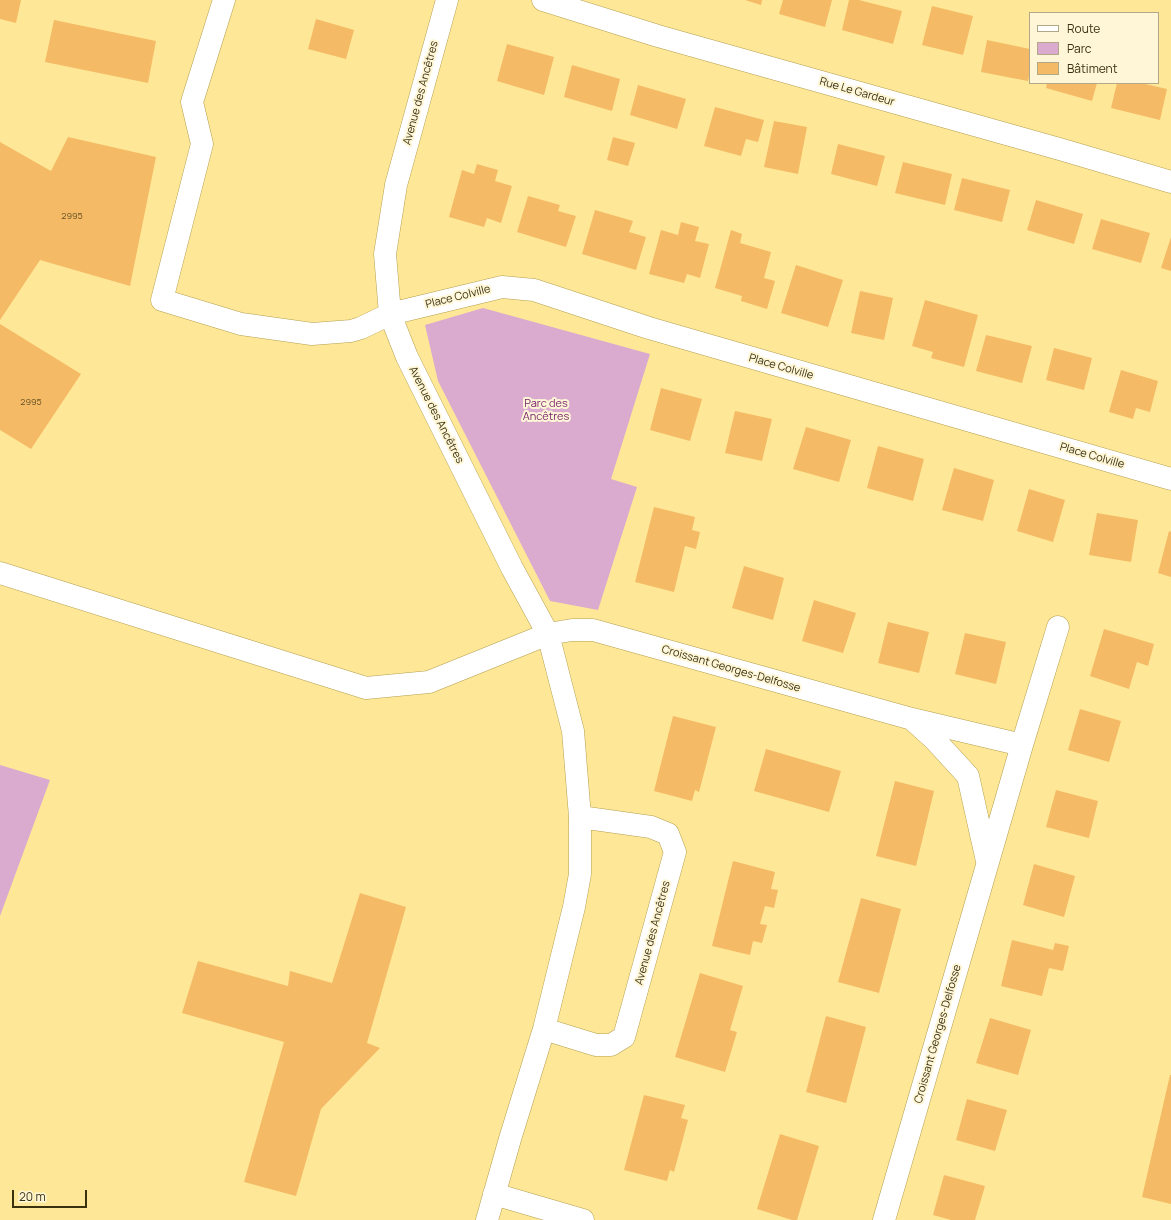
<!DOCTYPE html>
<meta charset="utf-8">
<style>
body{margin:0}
#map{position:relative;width:1171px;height:1220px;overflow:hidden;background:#fee897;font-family:Manrope,sans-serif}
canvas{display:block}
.legend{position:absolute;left:1029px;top:12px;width:130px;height:72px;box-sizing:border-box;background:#fef6d7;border:1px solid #b0a887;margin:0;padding:5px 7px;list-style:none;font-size:12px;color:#3a320f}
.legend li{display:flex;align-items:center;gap:8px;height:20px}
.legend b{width:20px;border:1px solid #b0a887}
.scale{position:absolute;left:12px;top:1190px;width:75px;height:18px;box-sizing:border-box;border:2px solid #3a320f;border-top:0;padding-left:5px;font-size:12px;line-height:14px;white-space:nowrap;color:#3a320f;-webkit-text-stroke:3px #fef6d7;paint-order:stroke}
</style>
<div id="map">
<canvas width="1171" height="1220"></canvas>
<ul class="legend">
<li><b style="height:5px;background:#fff"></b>Route</li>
<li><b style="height:11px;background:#daaacf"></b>Parc</li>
<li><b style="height:11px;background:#f5ba66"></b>Bâtiment</li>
</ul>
<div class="scale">20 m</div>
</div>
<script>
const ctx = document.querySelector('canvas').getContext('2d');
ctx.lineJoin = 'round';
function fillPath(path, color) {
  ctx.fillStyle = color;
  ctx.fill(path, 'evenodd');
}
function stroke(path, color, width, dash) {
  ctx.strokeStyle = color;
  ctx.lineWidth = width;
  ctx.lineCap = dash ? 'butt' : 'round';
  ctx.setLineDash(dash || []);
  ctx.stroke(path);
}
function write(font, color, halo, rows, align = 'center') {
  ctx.font = font + ' Manrope,sans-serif';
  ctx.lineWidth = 4;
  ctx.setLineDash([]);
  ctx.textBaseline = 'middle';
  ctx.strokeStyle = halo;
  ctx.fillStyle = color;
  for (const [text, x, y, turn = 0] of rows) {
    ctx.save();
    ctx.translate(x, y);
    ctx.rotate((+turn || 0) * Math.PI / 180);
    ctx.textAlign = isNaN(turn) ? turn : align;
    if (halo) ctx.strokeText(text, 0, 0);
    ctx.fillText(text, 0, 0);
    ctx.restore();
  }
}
const green = new Path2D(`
 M 483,308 L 650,354 L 611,479 L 637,487 L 598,610 L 550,601 L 438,381 L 425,325 Z
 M 0,765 L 50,780 L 0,916 Z`);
const building = new Path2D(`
 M 0,0 L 21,0 L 16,23 L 0,19 Z
 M 745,0 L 762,0 L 761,5 Z
 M 783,0 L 832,0 L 825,27 L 779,14 Z
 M 849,0 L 859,0 L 902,11 L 893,44 L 842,30 Z
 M 932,6 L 973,16 L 963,55 L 922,45 Z
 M 316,19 L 354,30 L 346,59 L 308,49 Z
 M 54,20 L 156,41 L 148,83 L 45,62 Z
 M 987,40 L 1030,49 L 1030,73 L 1028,81 L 981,72 Z
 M 507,44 L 554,57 L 544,95 L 497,81 Z
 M 572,65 L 620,79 L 612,111 L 564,97 Z
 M 1047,83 L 1097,83 L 1092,101 L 1046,88 Z
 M 1117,83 L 1141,83 L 1167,89 L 1160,120 L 1111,108 Z
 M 638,85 L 686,99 L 677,129 L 630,115 Z
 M 715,107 L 764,120 L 758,142 L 746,139 L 741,156 L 704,146 Z
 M 774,121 L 807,127 L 798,174 L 764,167 Z
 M 68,137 L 156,157 L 130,286 L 40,260 L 0,320 L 0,142 L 51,171 Z
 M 613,137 L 635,143 L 628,166 L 607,160 Z
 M 838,144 L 885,156 L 877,186 L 831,174 Z
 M 903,162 L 952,174 L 945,205 L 895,193 Z
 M 477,164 L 498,170 L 495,181 L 512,186 L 501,223 L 487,218 L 484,227 L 449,217 L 462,170 L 474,174 Z
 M 962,178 L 1010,190 L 1002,222 L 954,210 Z
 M 528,196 L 560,205 L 558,211 L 576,216 L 566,247 L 517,232 Z
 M 1036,200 L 1083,214 L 1074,244 L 1027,230 Z
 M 595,210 L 633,221 L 629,232 L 646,237 L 636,270 L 582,254 Z
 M 1101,219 L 1150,233 L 1141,263 L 1092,249 Z
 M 681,222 L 699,227 L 695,241 L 709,244 L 700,278 L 687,274 L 684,283 L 649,274 L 661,230 L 678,235 Z
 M 731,230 L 742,234 L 740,243 L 771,252 L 764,278 L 775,281 L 767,309 L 741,301 L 742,296 L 715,288 Z
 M 1171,237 L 1171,271 L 1161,268 Z
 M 796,265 L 843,280 L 828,327 L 781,313 Z
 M 860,291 L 893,298 L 884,340 L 851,333 Z
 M 925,300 L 978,315 L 964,367 L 931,358 L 933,352 L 912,346 Z
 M 0,324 L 81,374 L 31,449 L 0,430 Z
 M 986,335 L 1032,346 L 1022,383 L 976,371 Z
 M 1054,348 L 1092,358 L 1084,390 L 1046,380 Z
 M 1121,370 L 1158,381 L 1150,412 L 1136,408 L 1133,419 L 1109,412 Z
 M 661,388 L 702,399 L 690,441 L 650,430 Z
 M 735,411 L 772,419 L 762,461 L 725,453 Z
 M 806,427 L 851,440 L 839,482 L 793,469 Z
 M 878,446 L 924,459 L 913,501 L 867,488 Z
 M 954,468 L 994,480 L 983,521 L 942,510 Z
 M 1029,489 L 1065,500 L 1053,542 L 1017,531 Z
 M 654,507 L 695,517 L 692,530 L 700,532 L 696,549 L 685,546 L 674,592 L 635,582 Z
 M 1097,513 L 1138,520 L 1131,562 L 1089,555 Z
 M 1169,531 L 1171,532 L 1171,577 L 1158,573 Z
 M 744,566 L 784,578 L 773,620 L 732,608 Z
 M 814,600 L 856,613 L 843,653 L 802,641 Z
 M 888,622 L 929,632 L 919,673 L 878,663 Z
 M 1104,629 L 1154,644 L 1148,666 L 1137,662 L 1129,689 L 1090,676 Z
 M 965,633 L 1006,642 L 996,684 L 955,674 Z
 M 1080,709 L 1121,721 L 1109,762 L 1068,750 Z
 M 673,716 L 716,727 L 699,792 L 695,790 L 692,801 L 654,791 Z
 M 766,749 L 841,771 L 829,812 L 754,791 Z
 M 895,781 L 934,791 L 916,866 L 876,856 Z
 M 1056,790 L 1098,801 L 1089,838 L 1046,827 Z
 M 733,861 L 775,872 L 771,889 L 778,890 L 774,908 L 765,906 L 760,924 L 767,925 L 762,943 L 753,941 L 750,955 L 712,946 Z
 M 1034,864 L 1075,876 L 1064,917 L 1023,905 Z
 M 360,893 L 406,907 L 367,1043 L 380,1048 L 321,1109 L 296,1196 L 244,1182 L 284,1042 L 182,1013 L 198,961 L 288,986 L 290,971 L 332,983 Z
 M 861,898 L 901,909 L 879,993 L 838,982 Z
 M 1012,940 L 1053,950 L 1055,943 L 1069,946 L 1063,971 L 1049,968 L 1042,996 L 1001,986 Z
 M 700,973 L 743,986 L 730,1030 L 737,1032 L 725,1072 L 675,1057 Z
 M 826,1016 L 866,1027 L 846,1103 L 806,1092 Z
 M 990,1018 L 1031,1030 L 1018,1075 L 976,1063 Z
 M 1170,1075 L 1171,1075 L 1171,1204 L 1142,1197 Z
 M 644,1095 L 685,1105 L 681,1118 L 688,1120 L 674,1172 L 670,1170 L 667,1181 L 624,1170 Z
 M 967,1099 L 1007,1110 L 995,1151 L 956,1140 Z
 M 780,1134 L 819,1146 L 797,1220 L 792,1220 L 757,1209 Z
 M 944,1175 L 985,1186 L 975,1220 L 951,1220 L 933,1215 Z`);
const minor = new Path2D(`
 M 224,0 L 192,102 L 202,144 L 162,300 L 241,324 L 312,334 L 351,331 L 361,328 L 390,314 L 502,287 L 534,290 L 649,328 L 1171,479
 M 447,0 L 396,185 L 385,254 L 390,314 L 407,357 L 512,568 L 548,634 L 573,731 L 580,817 L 580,874 L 574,907 L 544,1029 L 510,1139 L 487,1220
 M 543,0 L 658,36 L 1063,150 L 1171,182
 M 0,573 L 366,688 L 429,682 L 548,634 L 572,630 L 593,630 L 912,719 L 1022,745
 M 913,720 L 934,739 L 968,776 L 987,861
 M 544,1029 L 596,1045 L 611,1045 L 624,1037 L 675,852 L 668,834 L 651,827 L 580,817
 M 494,1194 L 583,1220
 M 884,1220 L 1022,745 L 1058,627`);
const numberNames = [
 ["2995",72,216],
 ["2995",31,402]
];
const streetNames = [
 ["Rue Le Gardeur",857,92,16],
 ["Avenue des Ancêtres",421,93,-75],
 ["Place Colville",458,297,-14],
 ["Place Colville",781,367,16],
 ["Avenue des Ancêtres",436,415,63],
 ["Place Colville",1092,456,16],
 ["Croissant Georges-Delfosse",731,669,16],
 ["Avenue des Ancêtres",653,933,-75],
 ["Croissant Georges-Delfosse",938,1034,-74]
];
const parkNames = [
 ["Parc des",546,404],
 ["Ancêtres",546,417]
];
fillPath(green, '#daaacf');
fillPath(building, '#f5ba66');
stroke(minor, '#b49f4f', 23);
stroke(minor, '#fff', 22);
write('9px', '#695425', null, numberNames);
write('11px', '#3a320f', '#fef6d7', streetNames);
write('11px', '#771d6a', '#fef6d7', parkNames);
</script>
